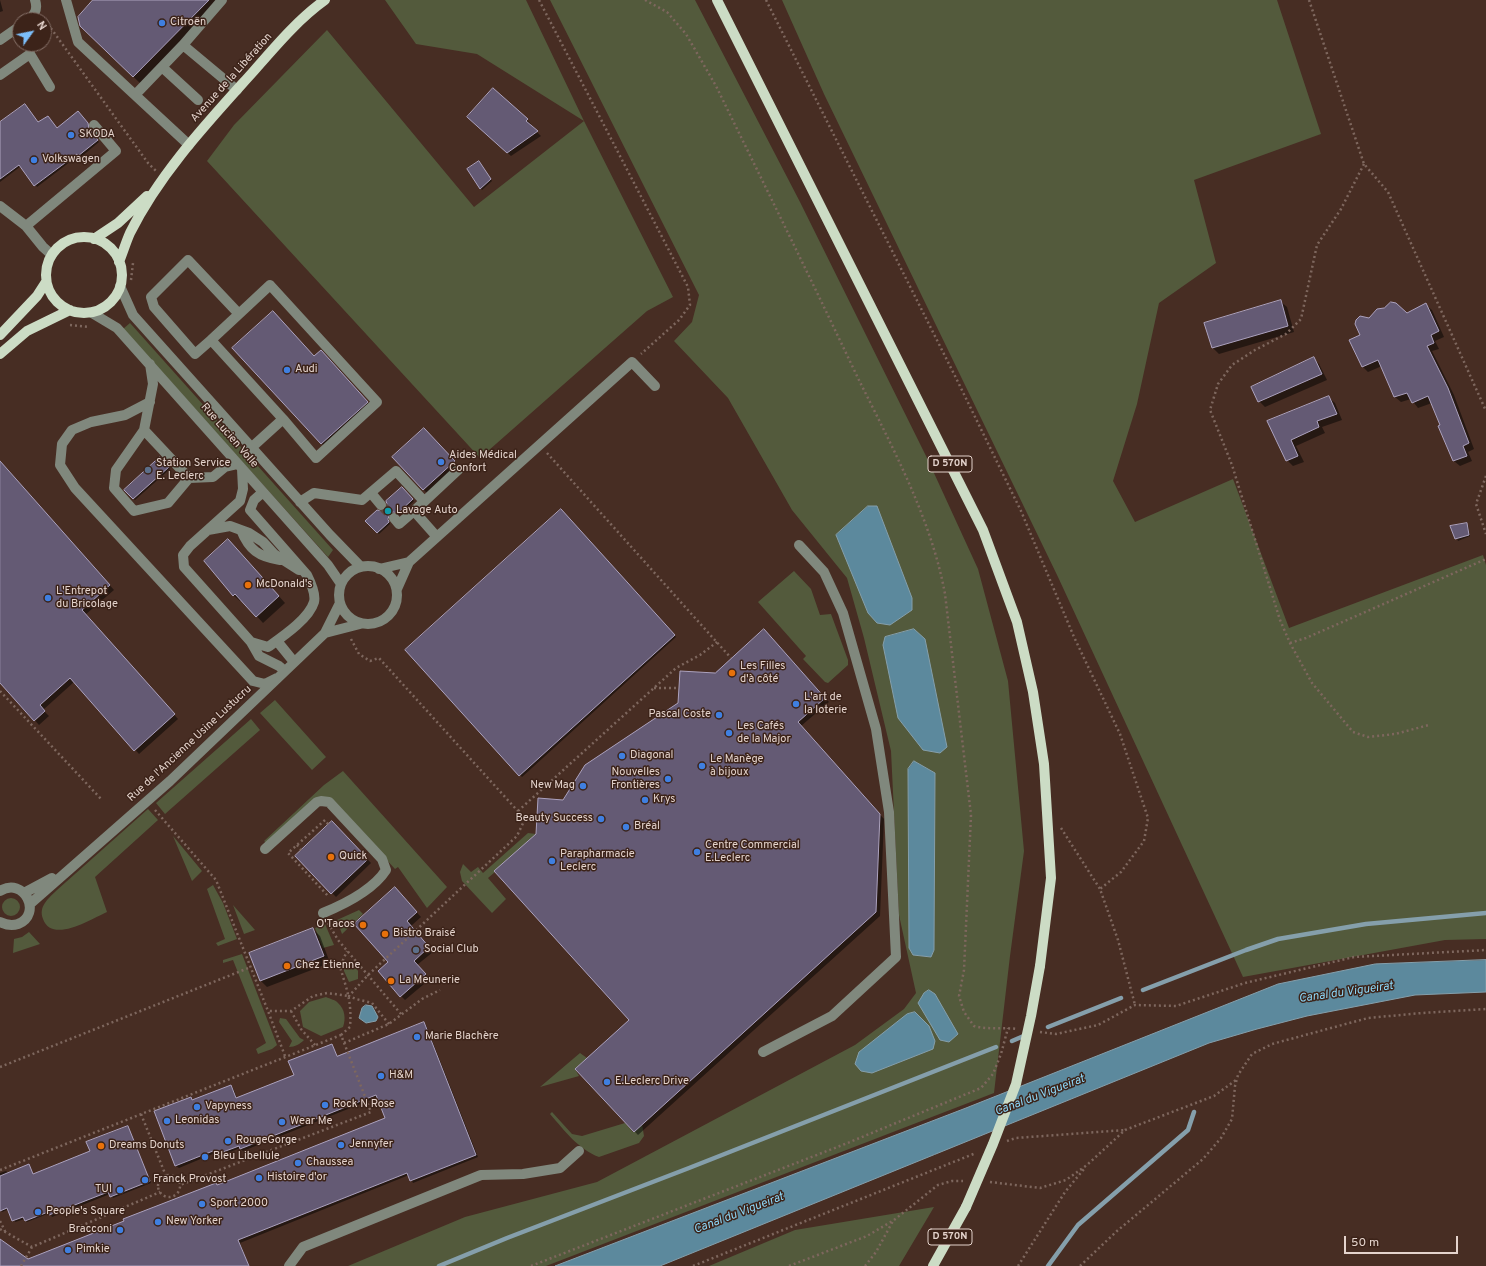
<!DOCTYPE html>
<meta charset="utf-8">
<style>
body{margin:0}
#map{position:relative;width:1486px;height:1266px;overflow:hidden;background:#472d23;font-family:Overpass,sans-serif}
canvas{display:block}
.north{position:absolute;left:12px;top:12px;width:40px;height:40px;box-sizing:border-box;background:#3c2319;border:1px solid #7f6961;border-radius:50%;rotate:57deg;font-size:11px;font-weight:700;line-height:16px;text-align:center;color:#e4d3cc}
.north::after{content:'';display:block;margin:auto;width:14px;height:18px;background:#7cbef9;clip-path:polygon(50% 0,100% 100%,50% 72%,0 100%)}
.scale{position:absolute;left:1344px;top:1236px;width:114px;height:18px;box-sizing:border-box;border:2px solid #e4d3cc;border-top:0;padding-left:5px;font-size:12px;line-height:14px;white-space:nowrap;color:#e4d3cc;-webkit-text-stroke:3px #3c2319;paint-order:stroke}
</style>
<div id="map">
<canvas width="1486" height="1266"></canvas>
<div class="north">N</div>
<div class="scale">50 m</div>
</div>
<script>
const ctx = document.querySelector('canvas').getContext('2d');
ctx.lineJoin = 'round';
function fillPath(path, color) {
  ctx.fillStyle = color;
  ctx.fill(path, 'evenodd');
}
function stroke(path, color, width, dash) {
  ctx.strokeStyle = color;
  ctx.lineWidth = width;
  ctx.lineCap = dash ? 'butt' : 'round';
  ctx.setLineDash(dash || []);
  ctx.stroke(path);
}
function write(font, color, halo, rows, align = 'center') {
  ctx.font = font + ' Overpass,sans-serif';
  ctx.lineWidth = 3;
  ctx.setLineDash([]);
  ctx.textBaseline = 'middle';
  ctx.strokeStyle = halo;
  ctx.fillStyle = color;
  for (const [text, x, y, turn = 0] of rows) {
    ctx.save();
    ctx.translate(x, y);
    ctx.rotate((+turn || 0) * Math.PI / 180);
    ctx.textAlign = isNaN(turn) ? turn : align;
    if (halo) ctx.strokeText(text, 0, 0);
    ctx.fillText(text, 0, 0);
    ctx.restore();
  }
}
const green = new Path2D(`
 M 385,0 L 526,0 L 584,121 L 673,297 L 647,311 L 480,458 L 207,161 L 234,125 L 327,30 L 474,207 L 584,121 L 477,54 L 416,44 Z
 M 550,0 L 695,0 L 800,202 L 928,460 L 978,569 L 1008,681 L 1024,851 L 1010,956 L 994,1093 L 546,1266 L 348,1266 L 465,1217 L 597,1182 L 855,1045 L 904,1009 L 916,993 L 899,915 L 891,751 L 864,638 L 847,578 L 792,510 L 728,398 L 674,341 L 692,322 L 699,295 ZM 914,761 L 935,773 L 934,950 L 931,957 L 913,955 L 909,948 L 908,769 Z
 M 782,0 L 1277,0 L 1321,134 L 1194,180 L 1216,263 L 1159,303 L 1137,404 L 1113,481 L 1135,522 L 1233,479 L 1289,628 L 1483,555 L 1486,565 L 1486,939 L 1445,940 L 1243,977 L 1058,577 L 824,94 Z
 M 130,323 L 333,550 L 328,557 L 123,329 Z
 M 794,571 L 811,589 L 820,615 L 831,614 L 848,660 L 848,665 L 828,683 L 825,682 L 803,659 L 806,656 L 758,602 Z
 M 275,700 L 326,757 L 312,770 L 260,713 Z
 M 251,719 L 260,730 L 165,814 L 156,803 Z
 M 343,771 L 447,887 L 427,908 L 398,867 L 395,869 L 329,797 L 268,844 L 264,841 L 324,785 Z
 M 148,809 L 158,820 L 95,877 L 107,912 C 91,919 52,944 43,919 C 38,906 49,898 57,890 Z
 M 528,833 L 536,834 L 495,871 L 495,872 L 488,878 L 506,899 L 492,913 L 462,881 L 460,872 L 463,864 L 471,872 L 478,867 L 483,873 Z
 M 173,836 L 202,871 L 192,881 Z
 M 213,885 L 223,903 L 237,939 L 218,946 L 216,943 L 225,939 L 207,889 Z
 M2 907a9 9 0 1 1 18 0a9 9 0 1 1-18 0Z
 M 233,905 L 255,930 L 244,934 Z
 M 359,910 L 363,914 L 342,934 L 337,920 Z
 M 325,924 L 334,945 L 323,948 L 315,928 Z
 M 29,932 L 40,944 L 13,953 L 14,939 L 22,937 Z
 M 242,954 L 277,1045 L 272,1049 L 258,1054 L 256,1049 L 266,1043 L 233,960 L 223,963 L 223,960 Z
 M 354,963 L 358,971 L 358,979 L 349,982 L 344,971 L 344,967 L 347,964 Z
 M 326,997 C 330,999 336,1000 338,1003 C 345,1009 346,1019 343,1027 L 321,1036 L 303,1027 L 300,1011 L 309,1002 Z
 M 280,1018 L 286,1019 L 300,1038 L 304,1040 C 300,1044 295,1047 289,1047 L 292,1041 L 279,1022 Z
 M 580,1053 L 587,1058 L 575,1069 L 579,1076 L 540,1087 Z
 M 552,1112 L 572,1134 L 582,1136 L 625,1123 L 633,1132 L 642,1124 L 644,1136 L 639,1143 L 599,1157 C 578,1149 565,1131 550,1114 Z
 M 934,1207 L 899,1266 L 709,1266 L 795,1230 Z`);
const water = new Path2D(`
 M 868,506 L 877,506 L 912,598 L 912,610 L 890,625 L 877,623 L 868,613 L 836,535 Z
 M 914,629 L 925,639 L 947,747 L 940,753 L 923,750 L 898,718 L 883,645 L 885,637 Z
 M 914,761 L 935,773 L 934,950 L 931,957 L 913,955 L 909,948 L 908,769 Z
 M 1486,960 L 1486,992 L 1415,995 L 1307,1016 L 1257,1029 L 1209,1043 L 660,1266 L 555,1266 L 966,1108 L 1278,984 L 1375,964 Z
 M 929,990 L 935,994 L 958,1034 L 949,1042 L 940,1040 L 918,1003 L 924,993 Z
 M 366,1005 L 372,1006 L 378,1017 L 376,1021 L 366,1023 L 359,1018 L 362,1008 Z
 M 915,1012 L 929,1026 L 935,1041 L 933,1049 L 872,1073 L 861,1071 L 855,1064 L 859,1052 L 907,1014 Z`);
const shadow = new Path2D(`
 M 0,0 L 3,11 L 0,12 Z
 M 94,0 L 226,0 L 142,85 L 90,35 Z
 M 80,114 L 89,126 L 90,132 L 99,142 L 81,157 L 79,155 L 37,187 L 21,166 L 0,182 L 0,123 L 39,124 L 57,129 Z
 M 527,120 L 531,124 L 530,125 L 541,136 L 511,156 L 472,121 Z
 M 481,164 L 492,181 L 482,190 L 468,169 Z
 M 1280,301 L 1287,307 L 1294,332 L 1219,354 L 1213,348 L 1205,324 Z
 M 1426,305 L 1432,310 L 1444,337 L 1435,341 L 1439,349 L 1432,351 L 1454,395 L 1474,449 L 1468,452 L 1472,461 L 1460,466 L 1454,461 L 1439,426 L 1441,426 L 1432,403 L 1418,408 L 1411,399 L 1401,402 L 1395,397 L 1382,366 L 1368,372 L 1363,367 L 1350,341 L 1362,335 L 1369,319 L 1406,314 Z
 M 233,348 L 315,358 L 325,356 L 371,406 L 326,448 Z
 M 1313,358 L 1319,364 L 1327,380 L 1265,407 L 1259,401 Z
 M 1328,397 L 1335,403 L 1342,420 L 1322,427 L 1325,433 L 1296,446 L 1304,462 L 1293,466 L 1287,460 L 1269,421 Z
 M 430,435 L 460,468 L 430,496 L 423,489 Z
 M 160,458 L 170,469 L 135,500 L 125,490 Z
 M 0,464 L 5,467 L 114,590 L 85,615 L 178,719 L 139,754 L 74,682 L 43,710 L 49,716 L 39,725 L 0,681 Z
 M 402,488 L 414,501 L 400,515 L 396,513 L 391,515 L 389,521 L 390,524 L 379,534 L 366,521 L 386,510 Z
 M 561,510 L 676,637 L 522,777 L 406,650 Z
 M 1466,524 L 1468,525 L 1470,536 L 1458,541 L 1451,526 Z
 M 235,547 L 285,603 L 263,623 L 242,600 L 240,601 L 233,595 Z
 M 768,634 L 829,702 L 801,726 L 884,819 L 880,916 L 638,1135 L 576,1069 L 630,1020 L 537,834 L 563,801 L 715,674 Z
 M 332,822 L 371,863 L 336,897 L 296,856 Z
 M 399,893 L 421,917 L 411,926 L 433,952 L 417,965 L 430,979 L 405,1000 L 401,996 L 390,962 Z
 M 313,929 L 320,936 L 330,963 L 267,987 L 261,981 Z
 M 424,1023 L 426,1025 L 478,1157 L 413,1183 L 409,1175 L 240,1243 L 249,1266 L 0,1266 L 0,1241 L 33,1264 L 218,1186 L 387,1119 L 378,1097 L 243,1151 L 240,1148 L 218,1157 L 215,1153 L 179,1168 L 176,1166 L 155,1112 L 191,1098 L 193,1100 L 230,1086 L 233,1088 L 237,1098 L 295,1075 L 332,1045 L 338,1057 Z
 M 128,1127 L 151,1183 L 113,1198 L 110,1194 L 52,1217 L 50,1213 L 27,1222 L 25,1219 L 15,1222 L 9,1209 L 2,1212 L 1,1210 L 0,1173 L 6,1171 L 8,1173 L 33,1175 L 92,1152 Z`);
const stream = new Path2D(`
 M 1143,990 L 1246,950 L 1278,939 L 1366,924 L 1486,913
 M 1048,1027 L 1121,998
 M 1012,1041 L 1026,1035
 M 439,1266 L 507,1238 L 689,1168 L 996,1047
 M 1048,1266 L 1078,1225 L 1188,1130 L 1194,1112`);
const building = new Path2D(`
 M 93,0 L 209,0 L 133,77 L 80,26 L 78,17 Z
 M 493,88 L 528,119 L 526,121 L 538,131 L 507,153 L 467,117 Z
 M 25,104 L 38,122 L 48,116 L 57,128 L 78,111 L 88,123 L 89,129 L 98,140 L 78,156 L 77,154 L 34,186 L 19,165 L 0,179 L 0,122 Z
 M 479,161 L 491,179 L 480,189 L 467,169 Z
 M 1281,300 L 1288,326 L 1212,348 L 1204,323 Z
 M 1391,302 L 1396,303 L 1407,313 L 1426,303 L 1439,331 L 1431,335 L 1434,343 L 1427,346 L 1448,388 L 1469,443 L 1463,446 L 1467,456 L 1453,461 L 1438,426 L 1440,425 L 1428,396 L 1412,403 L 1407,393 L 1394,397 L 1378,360 L 1362,367 L 1349,340 L 1360,335 L 1355,324 L 1356,320 L 1360,316 L 1369,318 L 1377,309 L 1384,308 Z
 M 273,311 L 314,356 L 321,350 L 368,402 L 321,444 L 232,348 Z
 M 1314,357 L 1322,374 L 1258,402 L 1251,387 Z
 M 1329,396 L 1337,414 L 1317,421 L 1319,427 L 1291,440 L 1298,456 L 1286,461 L 1267,421 Z
 M 424,428 L 455,461 L 423,490 L 392,457 Z
 M 160,457 L 169,467 L 133,499 L 124,490 Z
 M 0,461 L 110,585 L 82,610 L 175,714 L 134,751 L 70,678 L 40,705 L 45,711 L 34,721 L 0,683 Z
 M 402,487 L 413,499 L 398,513 L 393,512 L 390,513 L 388,519 L 389,522 L 377,533 L 365,521 L 377,510 L 382,511 L 385,510 L 387,504 L 386,501 Z
 M 561,509 L 675,635 L 519,776 L 405,650 Z
 M 1467,523 L 1469,535 L 1455,539 L 1450,526 Z
 M 228,539 L 279,596 L 256,617 L 235,594 L 233,596 L 204,561 Z
 M 764,629 L 825,698 L 798,722 L 880,814 L 876,912 L 634,1132 L 575,1069 L 629,1020 L 494,871 L 536,834 L 538,798 L 563,800 L 585,765 L 678,703 L 680,671 L 715,673 Z
 M 332,821 L 368,859 L 331,894 L 295,856 Z
 M 395,887 L 417,912 L 407,921 L 429,947 L 414,961 L 426,974 L 400,997 L 378,971 L 388,962 L 354,924 Z
 M 313,928 L 324,956 L 260,981 L 249,953 Z
 M 424,1022 L 476,1155 L 410,1181 L 407,1173 L 238,1240 L 249,1266 L 0,1266 L 0,1239 L 28,1259 L 124,1221 L 123,1219 L 216,1183 L 217,1185 L 385,1118 L 376,1095 L 240,1149 L 239,1146 L 215,1155 L 213,1151 L 175,1166 L 154,1111 L 191,1097 L 192,1100 L 231,1085 L 236,1098 L 294,1075 L 288,1061 L 332,1044 L 337,1056 Z
 M 128,1126 L 150,1181 L 110,1197 L 108,1192 L 49,1215 L 48,1212 L 25,1221 L 23,1217 L 12,1221 L 7,1208 L 0,1211 L 0,1176 L 29,1164 L 33,1174 L 90,1151 L 86,1142 Z`);
const minorTunnel = new Path2D(`
 M 381,505 L 394,518`);
const path = new Path2D(`
 M 539,0 L 688,287 L 690,305 L 679,320 L 641,354
 M 645,0 L 667,12 L 686,34 L 716,86 C 763,182 810,277 856,374 C 890,443 931,517 945,594 L 971,815 L 964,970 L 959,996 L 964,1012 L 974,1026 C 988,1030 1002,1027 1017,1029
 M 766,0 L 956,378 L 1021,511 L 1074,637 L 1120,734 L 1148,818 L 1144,841 L 1121,872 L 1100,889 L 1118,940 L 1135,1005
 M 1309,0 L 1364,164 L 1388,192 L 1486,411
 M 45,20 L 148,163 L 156,171
 M 1364,164 L 1341,209 L 1317,245 L 1301,319 L 1286,334 L 1255,350 L 1232,365 L 1218,384 L 1210,410 L 1232,465 L 1280,620 L 1290,643 L 1312,683 L 1353,732 L 1368,737 L 1395,734 L 1429,725
 M 131,280 L 133,263
 M 70,325 L 89,327
 M 547,453 L 731,658
 M 1486,476 L 1476,504 L 1486,534
 M 351,639 L 359,654 L 370,661 L 379,658 L 525,819 L 537,820
 M 1290,643 L 1306,638 L 1486,559
 M 654,688 L 679,688
 M 0,691 L 102,800
 M 155,810 L 216,880 L 268,1011
 M 518,811 L 676,668 L 700,655 L 717,642
 M 328,824 L 325,820 L 288,853 L 329,897
 M 1061,828 L 1100,889
 M 297,845 L 301,850
 M 328,923 L 338,940 L 401,1014
 M 291,1011 L 301,1029 L 315,1045
 M 389,1024 L 372,1003 L 356,999 L 349,996 L 368,975 L 517,836 L 525,819
 M 1040,1032 L 1056,1034 L 1098,1025 L 1135,1005 L 1176,1006 L 1245,983 L 1354,957 L 1486,950
 M 341,1035 L 350,1027 C 352,1002 347,990 340,967 L 347,951
 M 344,1043 L 389,1024 L 422,999 L 440,990
 M 285,1056 L 268,1011 L 291,1011 L 313,996 L 327,993 L 349,996
 M 0,1067 L 251,967
 M 141,1114 L 166,1176
 M 1007,1141 L 1016,1138 L 1125,1130
 M 0,1170 L 341,1035 L 371,1112 L 180,1185
 M158 1186a11 11 0 1 1 22 0a11 11 0 1 1-22 0Z
 M 990,1182 L 1040,1188 L 1066,1180 L 1087,1165 L 1125,1130 L 1214,1096 L 1236,1080
 M 0,1221 L 5,1231
 M 0,1229 L 32,1247 L 160,1192
 M 21,1266 L 32,1247
 M 531,1266 L 845,1144 L 981,1088 L 993,1074 L 1001,1054 L 1008,1028
 M 693,1266 L 976,1153
 M 789,1266 L 867,1236 L 894,1220 L 938,1185 L 952,1181 L 963,1181
 M 865,1266 L 876,1252 L 893,1221
 M 1018,1266 L 1065,1192 L 1084,1169
 M 1080,1266 L 1117,1231 L 1203,1159 L 1221,1138 L 1232,1119 L 1235,1086 L 1238,1075 L 1252,1054 L 1272,1044 L 1368,1018 L 1422,1013 L 1486,1009`);
const minor = new Path2D(`
 M 66,0 L 78,42 L 135,95
 M 28,20 C 35,15 38,9 35,0
 M 0,40 L 20,26
 M 183,45 L 222,0
 M 162,67 L 198,100
 M 0,75 L 30,54 L 50,87
 M 189,145 L 135,95 L 183,45 L 237,90
 M 0,206 L 26,226
 M 52,255 L 43,247 L 26,226 L 116,151 L 94,125
 M 120,286 L 133,315 L 330,535 L 361,567
 M 92,313 L 117,328 L 328,565 L 341,584
 M 239,314 L 270,285 L 377,402 L 316,458 L 283,419
 M 211,340 L 195,354 L 154,307 L 151,297 L 188,260 L 239,314 L 211,340 L 283,419 L 251,448
 M 150,364 L 153,384 L 144,430 L 189,478 L 213,477 L 225,467 L 238,464
 M 150,402 L 125,415 L 91,422 L 72,430 L 62,444 L 60,465 L 75,488 L 253,681 L 265,684 L 277,678
 M 144,430 L 116,470 L 114,488 L 134,511 L 168,503 L 189,478
 M 242,469 L 243,489 L 240,501 L 190,546 L 183,555 L 184,567 L 251,642 L 268,647 C 282,637 309,619 314,602 C 316,594 311,583 307,575 L 250,510 L 254,500 L 263,492
 M 371,493 L 381,505
 M 300,502 L 314,493 L 362,500 L 396,471 L 424,501
 M 394,518 L 399,524 L 414,511
 M 208,530 L 230,526 L 249,533 L 263,542 L 274,554 L 299,570
 M 241,530 C 249,550 259,557 280,560
 M 437,537 L 414,511 L 459,469
 M339 595a29 29 0 1 1 58 0a29 29 0 1 1-58 0Z
 M 379,569 L 409,562
 M 397,589 L 409,562 L 632,362 L 655,386
 M 325,633 L 360,624
 M 277,641 L 294,662
 M 251,642 L 259,656 L 279,666 L 285,671
 M 265,849 L 317,802 L 321,801 L 329,802 L 382,859 L 386,870 C 373,890 345,904 323,913
 M 0,891 C 24,876 43,914 18,924 C 12,926 6,925 0,922
 M 24,893 L 52,878
 M 30,904 L 170,781 L 325,633 L 340,603
 M 763,1052 L 832,1016 L 896,957 L 889,812 L 876,729 L 843,613 L 824,572 L 799,545
 M 289,1266 L 303,1247 L 481,1175 L 523,1174 L 560,1168 L 579,1151`);
const major = new Path2D(`
 M 717,0 L 983,530 L 1017,622 L 1033,692 L 1044,764 L 1051,878 L 1040,966
 M46 275a38 38 0 1 1 76 0a38 38 0 1 1-76 0Z
 M 94,239 L 118,223 L 147,196
 M 119,262 C 123,252 126,242 130,233 C 160,173 207,123 252,73 C 274,48 297,20 325,0
 M 0,335 L 37,296 L 46,282
 M 0,354 L 27,331 L 70,310
 M 933,1266 L 966,1207`);
const majorBridge = new Path2D(`
 M 966,1207 L 993,1144 L 1016,1084 L 1031,1016 L 1040,966`);
const markers = [
 [162,23,4,"#3f7fe0"],
 [71,135,4,"#3f7fe0"],
 [34,160,4,"#3f7fe0"],
 [287,370,4,"#3f7fe0"],
 [441,462,4,"#3f7fe0"],
 [148,470,4,"#5c6f8a"],
 [388,511,4,"#0f9aa8"],
 [248,585,4,"#e8710a"],
 [48,598,4,"#3f7fe0"],
 [732,673,4,"#e8710a"],
 [796,704,4,"#3f7fe0"],
 [719,715,4,"#3f7fe0"],
 [729,733,4,"#3f7fe0"],
 [622,756,4,"#3f7fe0"],
 [702,766,4,"#3f7fe0"],
 [668,779,4,"#3f7fe0"],
 [583,786,4,"#3f7fe0"],
 [645,800,4,"#3f7fe0"],
 [601,819,4,"#3f7fe0"],
 [626,827,4,"#3f7fe0"],
 [697,852,4,"#3f7fe0"],
 [331,857,4,"#e8710a"],
 [552,861,4,"#3f7fe0"],
 [363,925,4,"#e8710a"],
 [385,934,4,"#e8710a"],
 [416,950,4,"#5c6f8a"],
 [287,966,4,"#e8710a"],
 [391,981,4,"#e8710a"],
 [417,1037,4,"#3f7fe0"],
 [381,1076,4,"#3f7fe0"],
 [607,1082,4,"#3f7fe0"],
 [325,1105,4,"#3f7fe0"],
 [197,1107,4,"#3f7fe0"],
 [167,1121,4,"#3f7fe0"],
 [282,1122,4,"#3f7fe0"],
 [228,1141,4,"#3f7fe0"],
 [341,1145,4,"#3f7fe0"],
 [101,1146,4,"#e8710a"],
 [205,1157,4,"#3f7fe0"],
 [298,1163,4,"#3f7fe0"],
 [259,1178,4,"#3f7fe0"],
 [145,1180,4,"#3f7fe0"],
 [120,1190,4,"#3f7fe0"],
 [202,1204,4,"#3f7fe0"],
 [38,1212,4,"#3f7fe0"],
 [158,1222,4,"#3f7fe0"],
 [120,1230,4,"#3f7fe0"],
 [68,1250,4,"#3f7fe0"]
];
const shields = [
 [950,464,44],
 [950,1237,44]
];
const shieldNames = [
 ["D 570N",950,464],
 ["D 570N",950,1237]
];
const poiNames = [
 ["Citroën",170,23],
 ["SKODA",79,135],
 ["Volkswagen",42,160],
 ["Audi",295,370],
 ["Aides Médical",449,456],
 ["Confort",449,469],
 ["Station Service",156,464],
 ["E. Leclerc",156,477],
 ["Lavage Auto",396,511],
 ["McDonald's",256,585],
 ["L'Entrepot",56,592],
 ["du Bricolage",56,605],
 ["Les Filles",740,667],
 ["d'à côté",740,680],
 ["L'art de",804,698],
 ["la loterie",804,711],
 ["Pascal Coste",711,715,"right"],
 ["Les Cafés",737,727],
 ["de la Major",737,740],
 ["Diagonal",630,756],
 ["Le Manège",710,760],
 ["à bijoux",710,773],
 ["Nouvelles",660,773,"right"],
 ["Frontières",660,786,"right"],
 ["New Mag",575,786,"right"],
 ["Krys",653,800],
 ["Beauty Success",593,819,"right"],
 ["Bréal",634,827],
 ["Centre Commercial",705,846],
 ["E.Leclerc",705,859],
 ["Parapharmacie",560,855],
 ["Leclerc",560,868],
 ["Quick",339,857],
 ["O'Tacos",355,925,"right"],
 ["Bistro Braisé",393,934],
 ["Social Club",424,950],
 ["Chez Etienne",295,966],
 ["La Meunerie",399,981],
 ["Marie Blachère",425,1037],
 ["H&M",389,1076],
 ["E.Leclerc Drive",615,1082],
 ["Rock N Rose",333,1105],
 ["Vapyness",205,1107],
 ["Leonidas",175,1121],
 ["Wear Me",290,1122],
 ["RougeGorge",236,1141],
 ["Jennyfer",349,1145],
 ["Dreams Donuts",109,1146],
 ["Bleu Libellule",213,1157],
 ["Chaussea",306,1163],
 ["Histoire d'or",267,1178],
 ["Franck Provost",153,1180],
 ["TUI",112,1190,"right"],
 ["Sport 2000",210,1204],
 ["People's Square",46,1212],
 ["New Yorker",166,1222],
 ["Bracconi",112,1230,"right"],
 ["Pimkie",76,1250]
];
const streetNames = [
 ["Avenue de la Libération",232,78,-48],
 ["Rue Lucien Volle",229,436,49],
 ["Rue de l'Ancienne Usine Lustucru",190,744,-43]
];
const waterNames = [
 ["Canal du Vigueirat",1346,993,-8],
 ["Canal du Vigueirat",1040,1096,-21],
 ["Canal du Vigueirat",739,1214,-21]
];
fillPath(green, '#535a3c');
fillPath(water, '#5c899d');
stroke(water, '#859fab', 1);
fillPath(shadow, '#0007');
stroke(stream, '#859fab', 4.5);
fillPath(building, '#645a74');
stroke(building, '#aca2be', 1);
stroke(minorTunnel, '#5f463c', 10, [10, 5]);
stroke(path, '#7e675e', 2.5, [2, 3]);
stroke(minor, '#80887d', 10);
stroke(major, '#ccdcc5', 10);
stroke(majorBridge, '#ccdcc5', 10);
for (const [x, y, r, color] of markers) {
  const dot = new Path2D();
  dot.arc(x, y, r, 0, 2 * Math.PI);
  ctx.fillStyle = color;
  ctx.fill(dot);
  stroke(dot, '#3c2319', 1.5);
}
for (const [x, y, w] of shields) {
  const box = new Path2D();
  box.roundRect(x - w / 2, y - 8, w, 16, 3);
  ctx.fillStyle = '#3c2319';
  ctx.fill(box);
  stroke(box, '#e4d3cc', 1);
}
write('bold 10px', '#e4d3cc', null, shieldNames);
write('11px', '#e4d3cc', '#3c2319', poiNames, 'left');
write('11px', '#e4d3cc', '#3c2319', streetNames);
write('italic 12px', '#8dd8f9', '#3c2319', waterNames);
</script>
